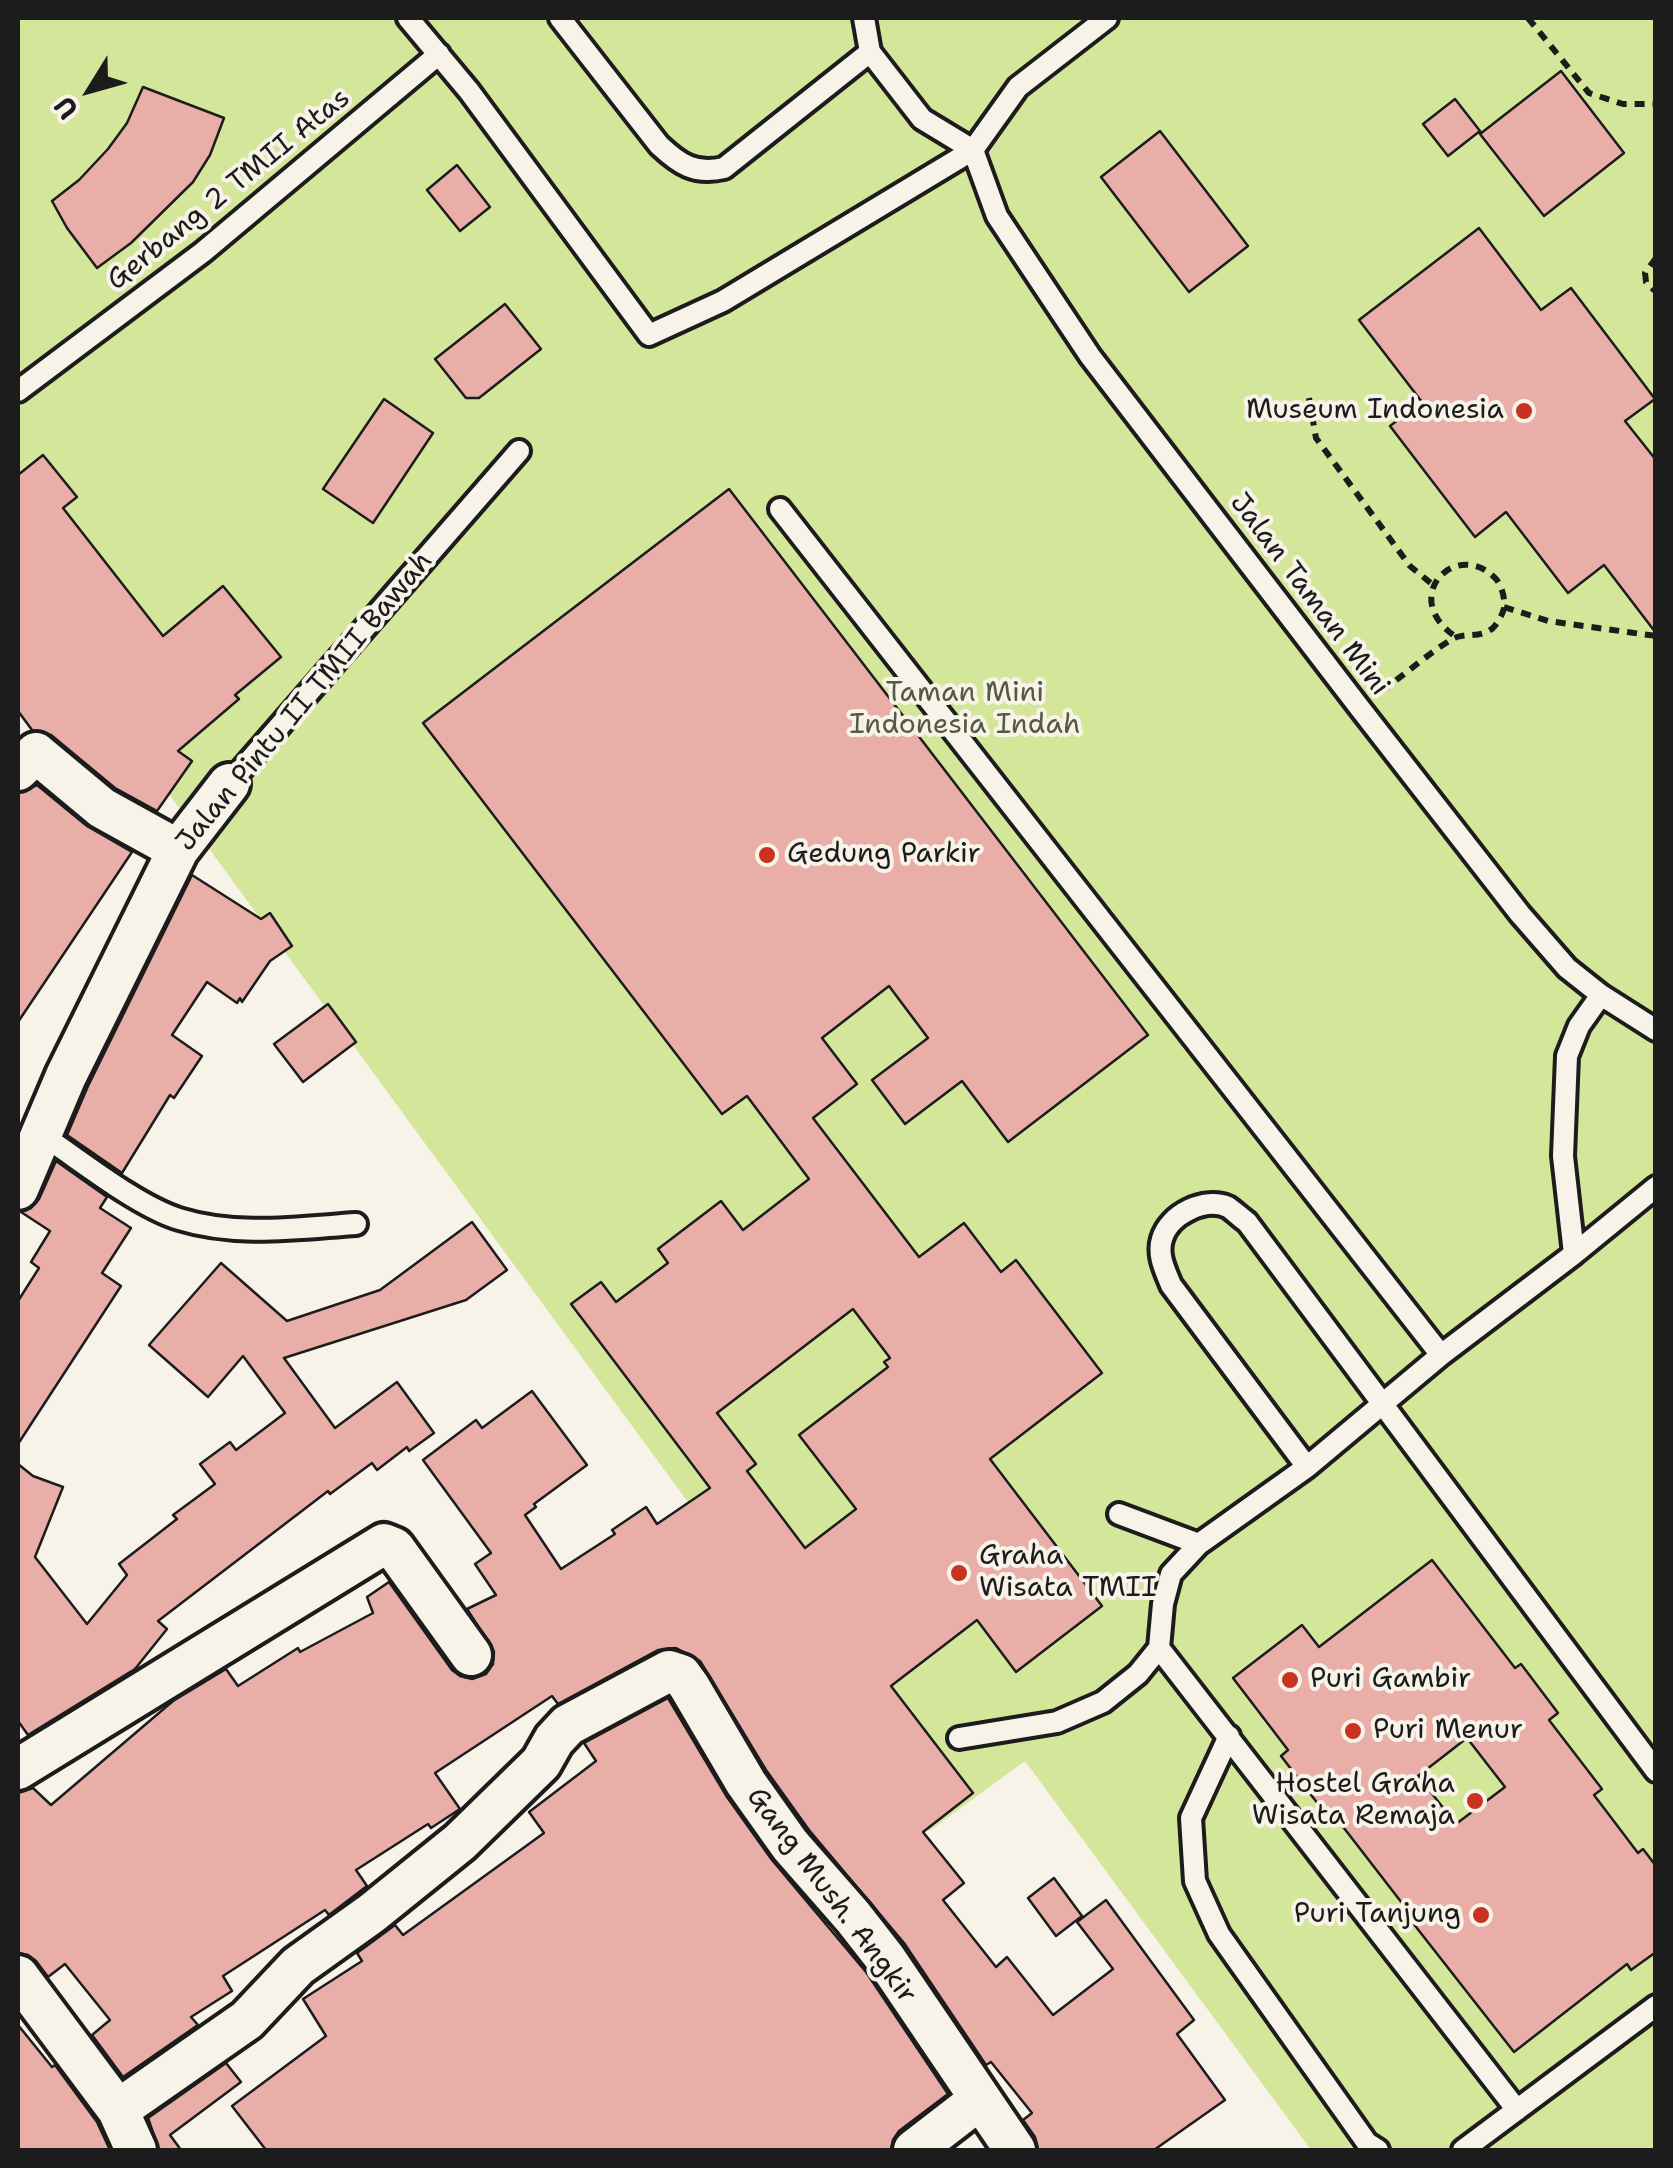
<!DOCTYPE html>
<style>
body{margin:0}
#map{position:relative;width:1673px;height:2168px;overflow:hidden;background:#f7f3e8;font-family:"Shantell Sans",sans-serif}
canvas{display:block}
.frame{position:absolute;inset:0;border:20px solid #1c1c1c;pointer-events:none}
.north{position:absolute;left:40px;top:40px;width:100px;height:100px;-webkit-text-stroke:8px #f7f3e8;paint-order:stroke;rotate:233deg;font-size:28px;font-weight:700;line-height:40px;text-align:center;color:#1c1c1c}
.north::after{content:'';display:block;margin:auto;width:35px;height:45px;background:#1c1c1c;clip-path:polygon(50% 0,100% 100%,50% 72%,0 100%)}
</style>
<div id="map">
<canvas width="1673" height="2168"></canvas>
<div class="frame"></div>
<div class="north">U</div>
</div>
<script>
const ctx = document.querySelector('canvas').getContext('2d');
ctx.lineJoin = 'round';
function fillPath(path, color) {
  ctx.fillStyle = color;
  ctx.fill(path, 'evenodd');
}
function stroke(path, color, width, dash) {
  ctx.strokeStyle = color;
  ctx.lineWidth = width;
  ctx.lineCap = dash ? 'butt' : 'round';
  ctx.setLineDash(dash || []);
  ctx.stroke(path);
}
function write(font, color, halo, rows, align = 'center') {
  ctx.font = font + ' "Shantell Sans",sans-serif';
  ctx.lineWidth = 8;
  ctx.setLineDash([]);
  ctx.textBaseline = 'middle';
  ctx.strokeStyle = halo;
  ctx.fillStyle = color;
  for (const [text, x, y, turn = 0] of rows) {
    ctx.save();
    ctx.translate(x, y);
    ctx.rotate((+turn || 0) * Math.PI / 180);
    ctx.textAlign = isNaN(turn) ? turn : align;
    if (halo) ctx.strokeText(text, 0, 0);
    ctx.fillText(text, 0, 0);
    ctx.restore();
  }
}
const green = new Path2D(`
 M 18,18 L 1655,18 L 1655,2150 L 1311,2150 L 1025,1761 L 929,1831 L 18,588 Z`);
const building = new Path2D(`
 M 1561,71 L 1624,153 L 1544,216 L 1480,134 Z
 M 143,87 L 224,118 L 210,155 L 193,182 L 131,243 L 97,268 L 67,228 L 52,201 L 79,180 L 108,149 L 127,123 Z
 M 1455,99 L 1480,131 L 1448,156 L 1423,124 Z
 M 1160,131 L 1248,246 L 1189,292 L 1101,177 Z
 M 457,165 L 490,207 L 460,231 L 427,190 Z
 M 1479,228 L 1541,310 L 1571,288 L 1655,399 L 1625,421 L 1656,460 L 1656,633 L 1604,565 L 1568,593 L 1506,512 L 1475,537 L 1390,426 L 1422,402 L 1359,320 Z
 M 505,304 L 541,349 L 479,398 L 466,398 L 435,359 Z
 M 384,399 L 433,433 L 373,523 L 323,489 Z
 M 43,455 L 77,497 L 63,508 L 163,636 L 223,586 L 281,657 L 235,695 L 239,699 L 178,751 L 192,761 L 157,811 L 115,788 L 51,735 L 32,730 L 18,711 L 18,475 Z
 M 729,489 L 1148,1035 L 1008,1142 L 962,1081 L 905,1124 L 872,1080 L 928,1038 L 889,986 L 822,1038 L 857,1084 L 813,1118 L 919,1257 L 964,1223 L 1001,1272 L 1016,1260 L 1102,1373 L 990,1459 L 1102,1606 L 1016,1672 L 977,1620 L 891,1686 L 973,1793 L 923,1832 L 964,1883 L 943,1900 L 996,1967 L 1007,1957 L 1053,2015 L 1113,1969 L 1077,1922 L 1106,1900 L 1194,2020 L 1177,2034 L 1225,2100 L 1154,2150 L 1038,2150 L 1035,2137 L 1023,2120 L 1032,2113 L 991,2062 L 986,2065 L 904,1943 L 809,1830 L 766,1770 L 700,1661 L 676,1648 L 658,1650 L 558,1704 L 552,1696 L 435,1773 L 460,1809 L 431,1828 L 428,1824 L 356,1870 L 367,1886 L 329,1915 L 325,1910 L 223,1976 L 232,1991 L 191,2017 L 198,2025 L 123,2077 L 92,2035 L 110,2020 L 65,1964 L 48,1977 L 36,1961 L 28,1955 L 18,1953 L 18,1793 L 33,1788 L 51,1805 L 173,1701 L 226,1669 L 238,1686 L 298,1648 L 300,1652 L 373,1613 L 367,1597 L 389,1582 L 452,1670 L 460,1676 L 472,1679 L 486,1674 L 493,1664 L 494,1652 L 467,1609 L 496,1595 L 475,1564 L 491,1553 L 423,1460 L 476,1420 L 482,1428 L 532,1391 L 587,1465 L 534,1504 L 536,1507 L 525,1515 L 561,1569 L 615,1534 L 612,1530 L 646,1507 L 657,1524 L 710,1488 L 571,1304 L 601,1282 L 616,1302 L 668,1263 L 658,1249 L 721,1201 L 743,1230 L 809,1179 L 747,1096 L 722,1114 L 423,723 ZM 853,1309 L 890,1358 L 884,1362 L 888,1367 L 799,1435 L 856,1509 L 805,1548 L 747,1471 L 756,1464 L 717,1413 Z
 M 37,785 L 87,826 L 132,852 L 18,1022 L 18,793 Z
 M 192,875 L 261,919 L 270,913 L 292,946 L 270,961 L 242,1002 L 240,998 L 237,1003 L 207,982 L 172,1035 L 202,1056 L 174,1098 L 170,1095 L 122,1173 L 67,1135 L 88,1086 Z
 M 328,1004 L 356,1042 L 303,1082 L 274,1044 Z
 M 56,1161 L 107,1197 L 100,1208 L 131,1228 L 102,1273 L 121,1286 L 18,1444 L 18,1301 L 39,1268 L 31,1262 L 50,1231 L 21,1212 L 31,1208 L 39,1199 Z
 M 472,1222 L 507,1270 L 466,1300 L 284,1358 L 335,1428 L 397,1382 L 434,1433 L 409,1451 L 407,1447 L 377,1470 L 372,1463 L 330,1494 L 328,1491 L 158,1621 L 167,1629 L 135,1669 L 28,1735 L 18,1721 L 18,1464 L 33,1476 L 63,1487 L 35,1557 L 87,1624 L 127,1575 L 119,1564 L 177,1519 L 173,1515 L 215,1484 L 200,1464 L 230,1442 L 236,1450 L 285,1413 L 243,1356 L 208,1397 L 149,1345 L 221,1263 L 287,1321 L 380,1290 Z
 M 1432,1560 L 1515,1668 L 1521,1664 L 1558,1713 L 1549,1720 L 1602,1789 L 1594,1795 L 1638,1853 L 1643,1849 L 1656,1866 L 1656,1952 L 1631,1970 L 1627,1964 L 1514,2052 L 1409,1918 L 1412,1916 L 1337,1819 L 1332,1822 L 1281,1756 L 1288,1750 L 1233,1678 L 1302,1625 L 1319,1647 ZM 1467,1738 L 1505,1787 L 1456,1824 L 1418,1776 Z
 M 668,1698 L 727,1797 L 772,1860 L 866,1972 L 948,2094 L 899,2131 L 893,2140 L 891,2150 L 266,2150 L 232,2106 L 326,2036 L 303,1999 L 362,1961 L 357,1953 L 395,1925 L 403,1935 L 544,1833 L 529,1812 L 596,1761 L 584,1743 Z
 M 1054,1878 L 1082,1916 L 1056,1936 L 1028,1898 Z
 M 18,2025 L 52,2067 L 55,2065 L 97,2122 L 110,2150 L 18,2150 Z
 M 226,2063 L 241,2082 L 170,2135 L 181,2150 L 159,2150 L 148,2118 Z`);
const path = new Path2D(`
 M 1528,18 L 1589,93 L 1623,104 L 1656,104
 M 1656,258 L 1645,273 L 1646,282 L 1656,292
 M 1309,398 L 1316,438 L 1410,566 L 1433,585
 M 1504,607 L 1548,621 L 1656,636
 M 1382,691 C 1396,681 1444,641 1457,637 C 1471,633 1480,638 1493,628 C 1497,624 1503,614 1504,608 C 1505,598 1502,586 1496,579 C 1457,537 1397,597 1456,637`);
const lane = new Path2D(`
 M 408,18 L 469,91 L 649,335 L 723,301 L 973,150 L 1018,87 L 1107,18
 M 560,18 L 659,145 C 679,164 695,175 724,168 L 870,52
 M 864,18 L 870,52 L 922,119 L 973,150
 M 973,150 L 997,216 L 1090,356 L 1359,707 L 1520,914 L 1567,968 L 1601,995 L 1656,1030
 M 18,391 L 203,252 L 439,54
 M 780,509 L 1441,1355
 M 229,784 L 519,451
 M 41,1134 C 80,1160 137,1206 179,1219 C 237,1237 297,1228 356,1224
 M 1574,1254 L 1563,1156 L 1567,1056 L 1579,1026 L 1601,995
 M 1307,1467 L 1171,1285 C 1165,1270 1157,1255 1162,1239 C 1169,1214 1205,1197 1228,1207 C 1234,1211 1241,1218 1247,1222 L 1656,1771
 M 1119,1514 L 1199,1544
 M 1159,1648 L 1517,2110
 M 1229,1736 L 1191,1818 L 1195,1881 L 1219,1934 L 1367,2143 L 1378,2150
 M 959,1738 L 1057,1722 L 1103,1702 L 1138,1674 L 1159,1648 L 1163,1604 L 1171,1574 L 1199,1544 L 1307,1467 L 1441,1355 L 1574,1254 L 1656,1187
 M 1463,2150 L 1656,2006`);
const street = new Path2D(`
 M 18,770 L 36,753 L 102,808 L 178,850
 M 18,1189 L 66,1076 L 178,850 L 229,784
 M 18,1769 L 384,1544 L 394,1548 L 471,1655
 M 18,1976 L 118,2110 L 136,2150
 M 118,2110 L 247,2020 L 298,1966 L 372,1913 L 460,1842 L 541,1763 L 554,1740 L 568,1725 L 669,1671 L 681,1675 L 689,1686 L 746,1783 L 790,1845 L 853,1917 L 885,1958 L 1015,2150
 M 914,2150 L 980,2099`);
const markers = [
 [1524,411,10,"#c8321e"],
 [767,855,10,"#c8321e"],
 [959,1573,10,"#c8321e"],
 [1290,1680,10,"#c8321e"],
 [1353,1731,10,"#c8321e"],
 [1475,1801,10,"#c8321e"],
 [1481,1915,10,"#c8321e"]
];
const streetNames = [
 ["Gerbang 2 TMII Atas",229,190,-39],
 ["Jalan Taman Mini",1309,595,53],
 ["Jalan Pintu II TMII Bawah",305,702,-50],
 ["Gang Mush. Angkir",831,1896,53]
];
const poiNames = [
 ["Museum Indonesia",1504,411,"right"],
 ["Gedung Parkir",787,855],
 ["Graha",979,1557],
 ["Wisata TMII",979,1589],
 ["Puri Gambir",1310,1680],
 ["Puri Menur",1373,1731],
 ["Hostel Graha",1455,1785,"right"],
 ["Wisata Remaja",1455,1817,"right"],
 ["Puri Tanjung",1461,1915,"right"]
];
const parkNames = [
 ["Taman Mini",965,694],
 ["Indonesia Indah",965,726]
];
fillPath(green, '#d4e69a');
fillPath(building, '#e9aea8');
stroke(building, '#1c1c1c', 2.5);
stroke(lane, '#1c1c1c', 28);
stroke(street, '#1c1c1c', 48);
stroke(path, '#1c1c1c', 6, [10, 8]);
stroke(lane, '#f7f3e8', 20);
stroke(street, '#f7f3e8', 40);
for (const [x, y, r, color] of markers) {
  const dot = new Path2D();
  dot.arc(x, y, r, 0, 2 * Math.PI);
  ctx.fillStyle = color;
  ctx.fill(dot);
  stroke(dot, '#f7f3e8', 4);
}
write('28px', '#1c1c1c', '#f7f3e8', streetNames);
write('28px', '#1c1c1c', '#f7f3e8', poiNames, 'left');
write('28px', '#535942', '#f7f3e8', parkNames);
</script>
